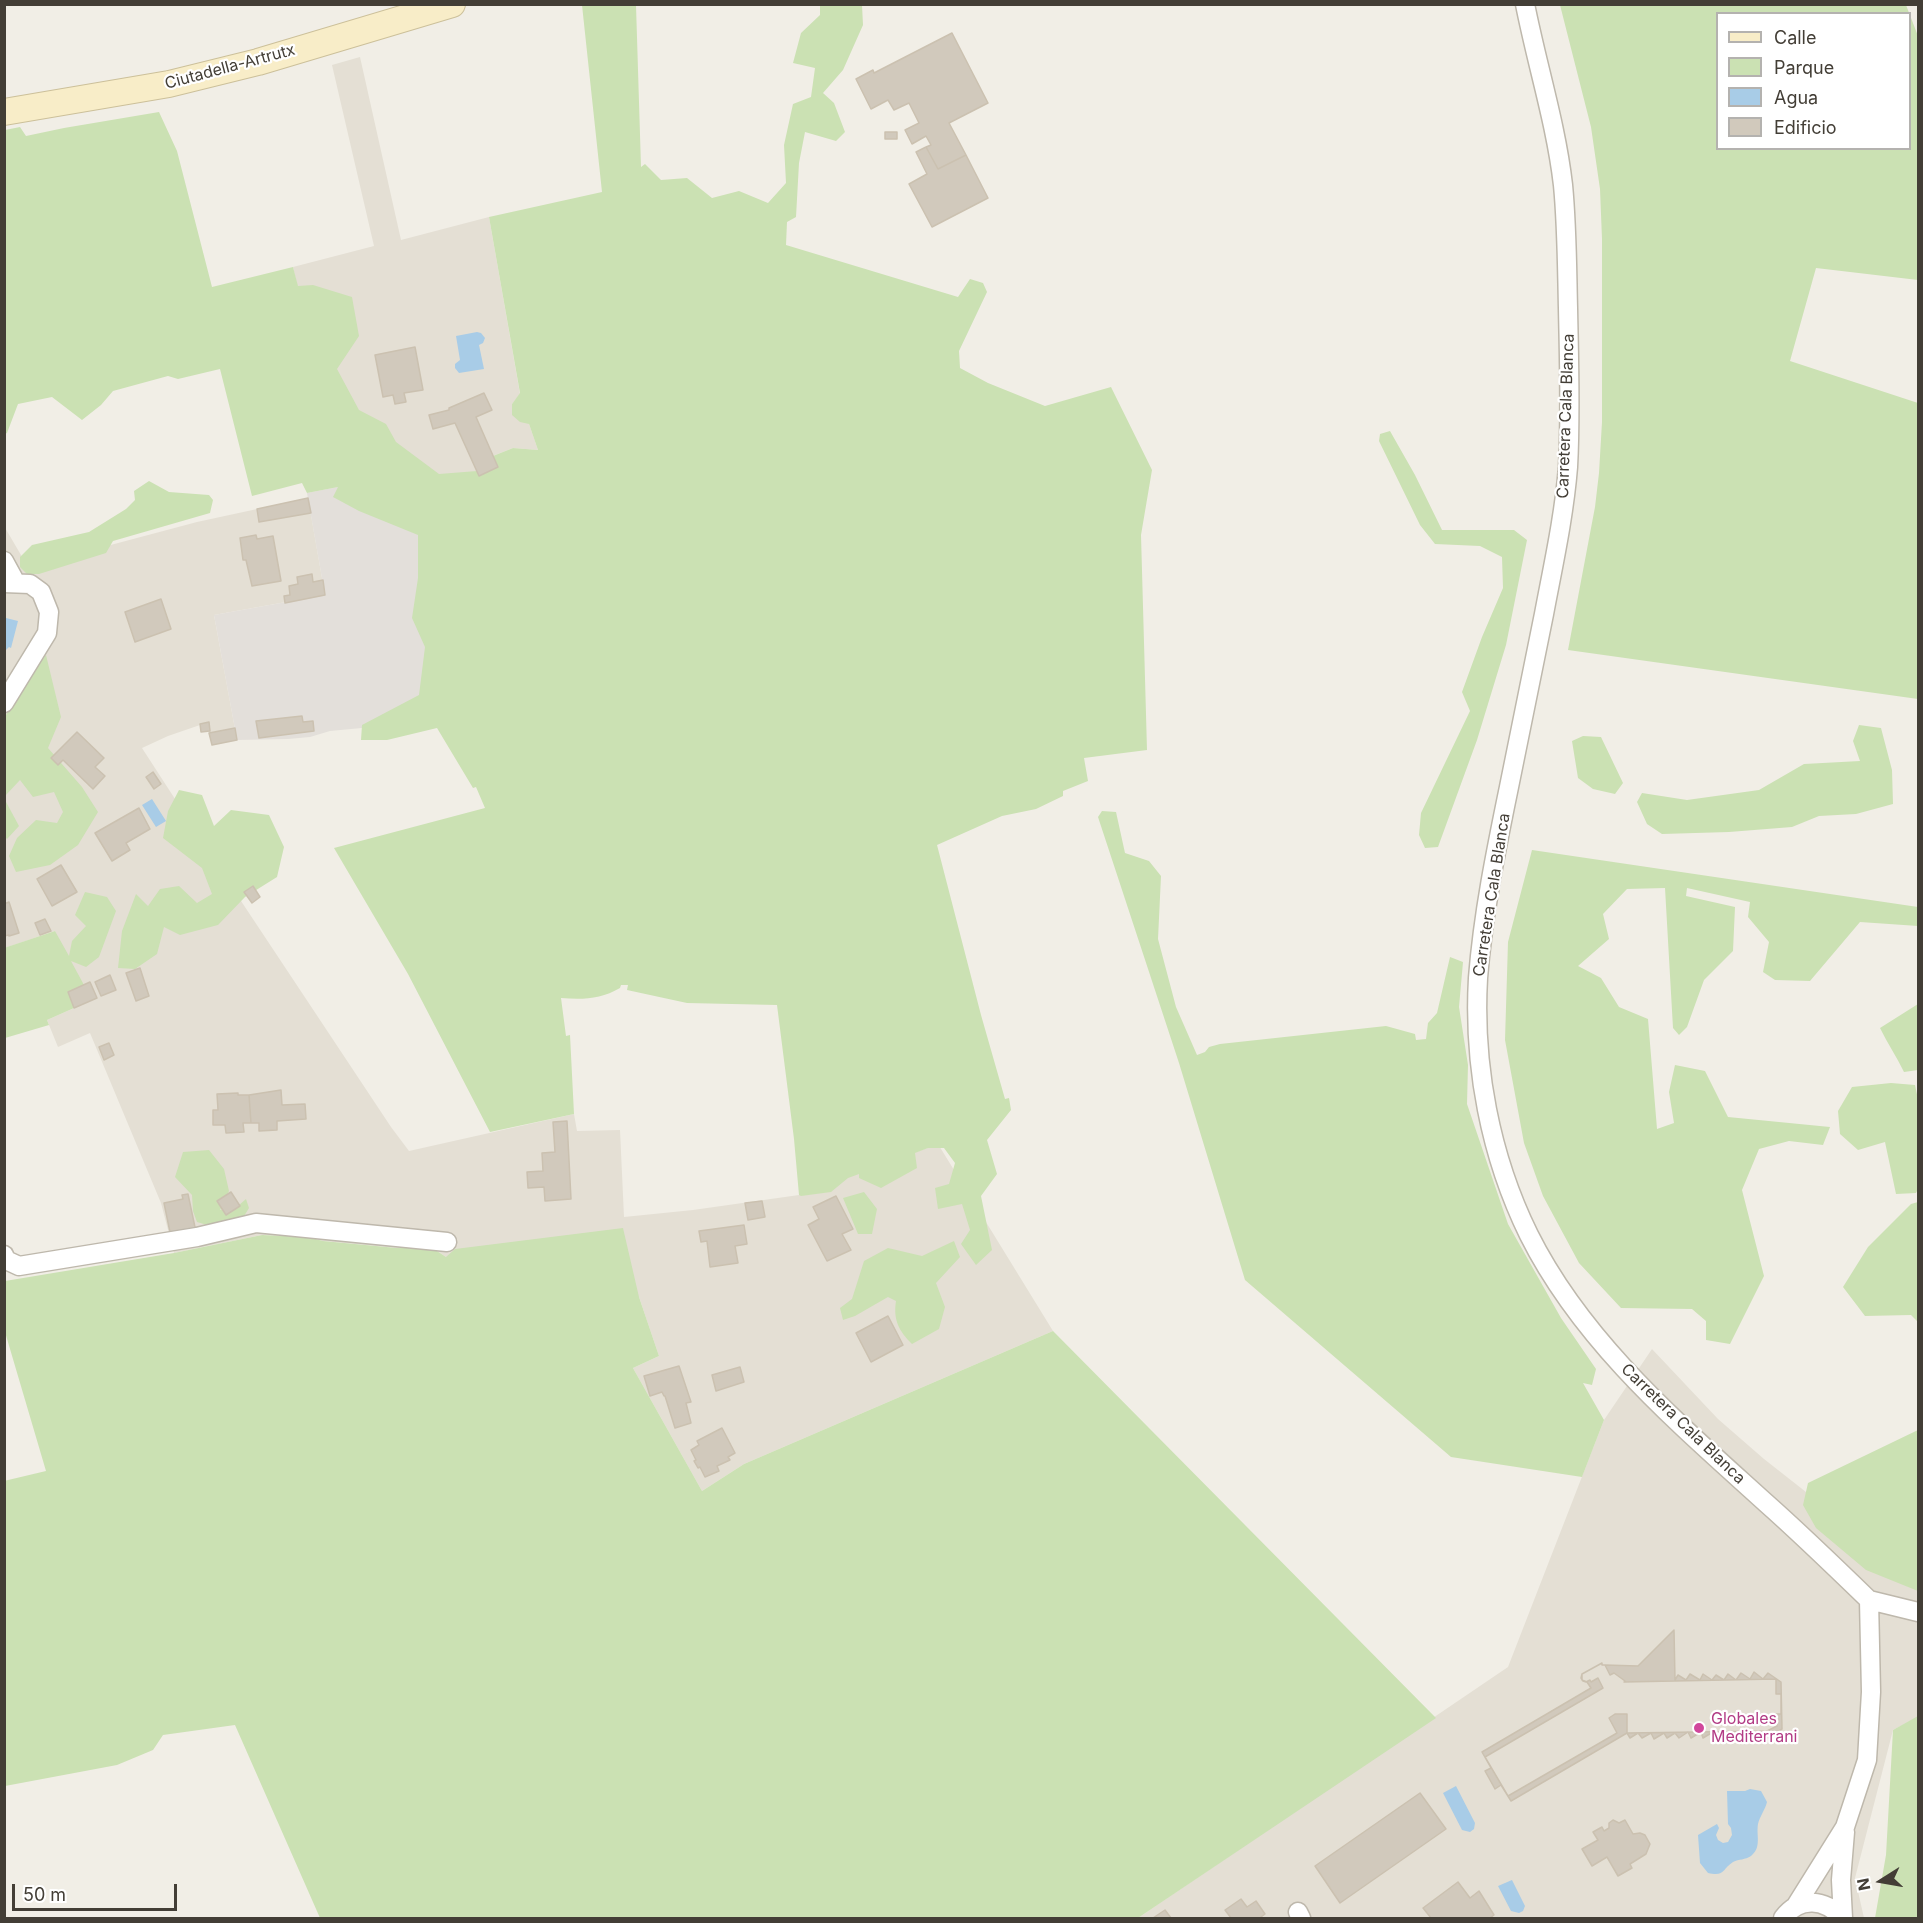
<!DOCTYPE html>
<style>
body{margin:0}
#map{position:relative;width:1923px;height:1923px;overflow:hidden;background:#f1eee6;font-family:Inter,sans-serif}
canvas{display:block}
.frame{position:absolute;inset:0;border:6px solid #433e36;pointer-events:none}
.legend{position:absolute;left:1716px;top:12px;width:195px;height:138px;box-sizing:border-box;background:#fff;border:2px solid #b4b2af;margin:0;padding:8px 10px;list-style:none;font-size:18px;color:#433e36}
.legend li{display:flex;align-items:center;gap:12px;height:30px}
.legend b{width:30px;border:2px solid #b4b2af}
.north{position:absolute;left:1851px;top:1851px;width:60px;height:60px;-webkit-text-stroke:4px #fff;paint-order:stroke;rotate:259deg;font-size:16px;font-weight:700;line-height:24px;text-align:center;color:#433e36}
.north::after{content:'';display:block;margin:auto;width:21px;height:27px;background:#433e36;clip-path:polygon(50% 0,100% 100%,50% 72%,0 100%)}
.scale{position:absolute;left:12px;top:1884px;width:165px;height:27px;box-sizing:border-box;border:3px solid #433e36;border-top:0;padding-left:8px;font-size:18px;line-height:21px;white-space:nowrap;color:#433e36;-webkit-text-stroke:4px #fff;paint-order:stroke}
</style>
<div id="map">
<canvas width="1923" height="1923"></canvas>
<div class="frame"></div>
<ul class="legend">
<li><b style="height:8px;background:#f8edc8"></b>Calle</li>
<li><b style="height:16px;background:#cbe1b3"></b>Parque</li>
<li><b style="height:16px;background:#a8cce7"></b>Agua</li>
<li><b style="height:16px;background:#d1c9bc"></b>Edificio</li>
</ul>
<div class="north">N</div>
<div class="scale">50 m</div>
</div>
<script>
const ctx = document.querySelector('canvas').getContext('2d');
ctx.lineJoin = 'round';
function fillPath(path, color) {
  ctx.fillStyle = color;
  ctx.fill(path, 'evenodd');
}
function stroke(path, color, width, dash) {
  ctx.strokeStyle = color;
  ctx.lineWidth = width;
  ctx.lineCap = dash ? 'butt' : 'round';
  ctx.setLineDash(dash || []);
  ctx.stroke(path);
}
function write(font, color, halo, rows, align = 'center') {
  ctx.font = font + ' Inter,sans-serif';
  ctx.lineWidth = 4.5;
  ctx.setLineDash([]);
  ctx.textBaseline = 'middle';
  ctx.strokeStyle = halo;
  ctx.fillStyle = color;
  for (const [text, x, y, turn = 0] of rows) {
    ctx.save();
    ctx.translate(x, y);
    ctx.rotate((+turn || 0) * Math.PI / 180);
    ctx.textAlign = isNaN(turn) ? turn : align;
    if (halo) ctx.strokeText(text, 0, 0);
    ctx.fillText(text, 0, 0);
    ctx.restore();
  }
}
const residential = new Path2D(`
 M 360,57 L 401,240 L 489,217 L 520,394 L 512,404 L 529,424 L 538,450 L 513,448 L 493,456 L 498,467 L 479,476 L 418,476 L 339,473 L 293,267 L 374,246 L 332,65 Z
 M 308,498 L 325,595 L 214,615 L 237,740 L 212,745 L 209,731 L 201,732 L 200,725 L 168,736 L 142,748 L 243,904 L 391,1127 L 409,1151 L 574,1114 L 577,1131 L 620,1130 L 624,1217 L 693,1210 L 799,1195 L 938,1144 L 1053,1331 L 744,1464 L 702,1491 L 633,1368 L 659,1356 L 639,1297 L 446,1257 L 431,1247 L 397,1248 L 322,1241 L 308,1237 L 262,1235 L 174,1253 L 161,1203 L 90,1033 L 58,1047 L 47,1020 L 74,1008 L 68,992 L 55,931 L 5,948 L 4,526 L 28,567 L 197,522 Z
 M 1652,1349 L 1718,1419 L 1764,1459 L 1806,1492 L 1918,1563 L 1918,1635 L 1917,1635 L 1918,1717 L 1893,1730 L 1855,1878 L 1864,1918 L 1138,1918 L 1508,1667 L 1604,1420 Z`);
const industrial = new Path2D(`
 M 348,485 L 434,504 L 443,710 L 404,724 L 330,731 L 310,737 L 288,739 L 237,740 L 214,615 L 325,595 L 307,493 Z`);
const green = new Path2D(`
 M 582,5 L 636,5 L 641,167 L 645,164 L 661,180 L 687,178 L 712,198 L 739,191 L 768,203 L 786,183 L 784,145 L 793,104 L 811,97 L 815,68 L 793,63 L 801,33 L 820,15 L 820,5 L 862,5 L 863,25 L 843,70 L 823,93 L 834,103 L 845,132 L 836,141 L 805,132 L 799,163 L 796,217 L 787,222 L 786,245 L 958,297 L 970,279 L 983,283 L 987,292 L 959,351 L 960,368 L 988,383 L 1045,406 L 1111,387 L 1152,470 L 1141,535 L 1147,750 L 1084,758 L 1088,781 L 1063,791 L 1063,796 L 1036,809 L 1002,816 L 937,845 L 981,1015 L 1005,1099 L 1009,1098 L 1011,1110 L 987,1140 L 997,1174 L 981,1196 L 992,1250 L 976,1265 L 961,1244 L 970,1230 L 962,1204 L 938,1209 L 935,1188 L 949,1184 L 955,1163 L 944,1148 L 928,1148 L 915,1153 L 917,1168 L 881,1188 L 859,1178 L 859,1174 L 848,1178 L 831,1192 L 801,1196 L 799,1195 L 794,1139 L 777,1005 L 687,1003 L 627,990 L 628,985 L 621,985 L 620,988 C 601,999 583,1000 561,998 L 566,1036 L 570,1035 L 574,1114 L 490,1132 L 408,974 L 334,848 L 485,808 L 476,787 L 473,788 L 437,728 L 387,740 L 361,740 L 362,725 L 419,695 L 425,647 L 412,618 L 418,578 L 418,535 L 359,511 L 333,497 L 338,487 L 307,493 L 302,483 L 252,496 L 220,369 L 178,379 L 168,376 L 113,391 L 101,405 L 82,420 L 52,397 L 18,404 L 7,433 L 5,434 L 5,130 L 20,127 L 26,136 L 64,128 L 159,112 L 177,151 L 212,287 L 293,267 L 298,286 L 313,285 L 352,297 L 359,336 L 337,369 L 359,410 L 386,424 L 396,442 L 439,474 L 477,471 L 479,476 L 498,467 L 493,456 L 513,448 L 538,450 L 529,424 L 520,422 L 512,415 L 512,404 L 520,393 L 489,217 L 602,192 Z
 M 1560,5 L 1906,5 L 1918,36 L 1918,280 L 1816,268 L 1790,361 L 1918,403 L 1918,699 L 1568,650 L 1595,507 L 1599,473 L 1602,422 L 1602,239 L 1600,189 L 1591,127 ZM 1718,14 L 1910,14 L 1910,148 L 1718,148 Z
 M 1390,431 L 1415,475 L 1442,530 L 1514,530 L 1527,540 L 1506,645 L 1477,740 L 1438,847 L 1425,848 L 1419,835 L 1421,813 L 1470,711 L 1462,692 L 1482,637 L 1503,588 L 1502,557 L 1480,546 L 1435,544 L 1420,525 L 1379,441 L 1380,434 Z
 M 149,481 L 169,492 L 209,495 L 213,500 L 210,513 L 113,541 L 106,553 L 39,574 L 27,574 L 20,567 L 20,557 L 32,545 L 89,532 L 126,509 L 135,500 L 134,491 Z
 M 46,655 L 61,717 L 48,748 L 82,787 L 98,812 L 78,845 L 50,865 L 16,872 L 9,856 L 17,838 L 36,820 L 57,823 L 63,812 L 54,792 L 33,797 L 20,780 L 5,796 L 5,717 L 16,697 Z
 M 1859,725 L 1881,728 L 1892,770 L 1893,804 L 1856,814 L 1819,816 L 1792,827 L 1729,832 L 1662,834 L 1647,824 L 1637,802 L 1642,793 L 1687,800 L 1759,790 L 1804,764 L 1860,761 L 1853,741 Z
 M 1583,736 L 1601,737 L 1623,783 L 1615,794 L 1593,789 L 1578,778 L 1572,741 Z
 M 179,790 L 202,795 L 214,826 L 231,810 L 269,815 L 284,847 L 277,877 L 245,897 L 218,925 L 180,935 L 164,927 L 157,954 L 135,969 L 118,968 L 122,931 L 136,894 L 148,906 L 160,889 L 179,886 L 197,903 L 212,894 L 202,868 L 163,838 L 168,811 Z
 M 5,800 L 19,826 L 7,839 L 5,837 Z
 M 1102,811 L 1116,812 L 1125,853 L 1149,861 L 1161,876 L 1158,939 L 1176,1007 L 1197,1055 L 1205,1052 L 1209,1047 L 1220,1044 L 1386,1026 L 1415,1034 L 1416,1040 L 1426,1039 L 1428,1023 L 1437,1013 L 1450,957 L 1463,962 L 1459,1007 L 1468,1065 L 1467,1104 L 1508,1224 L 1561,1318 L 1596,1369 L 1592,1385 L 1583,1383 L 1604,1420 L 1582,1477 L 1451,1457 L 1245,1280 L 1179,1063 L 1098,817 Z
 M 1532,850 L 1918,907 L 1918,926 L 1860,922 L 1810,981 L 1775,980 L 1763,972 L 1769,942 L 1748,917 L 1750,902 L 1687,888 L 1686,896 L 1735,907 L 1733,951 L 1704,980 L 1687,1027 L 1679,1035 L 1673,1028 L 1665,888 L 1627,889 L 1603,914 L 1609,939 L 1578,966 L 1601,978 L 1619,1007 L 1648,1019 L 1657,1129 L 1674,1123 L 1669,1092 L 1675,1065 L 1705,1071 L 1728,1117 L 1830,1127 L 1823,1145 L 1789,1141 L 1759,1149 L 1742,1190 L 1764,1276 L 1730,1344 L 1706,1340 L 1706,1321 L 1692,1309 L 1621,1308 L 1579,1263 L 1543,1196 L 1524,1143 L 1505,1040 L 1508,942 Z
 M 85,892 L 107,897 L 116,911 L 99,957 L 86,967 L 71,961 L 84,985 L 68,992 L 74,1008 L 47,1020 L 49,1025 L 5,1038 L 4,948 L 55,931 L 69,956 L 72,941 L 86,926 L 75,915 Z
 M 1918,1004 L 1918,1070 L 1904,1072 C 1897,1057 1887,1043 1880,1028 Z
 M 1891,1083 L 1915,1085 L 1918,1099 L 1918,1189 L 1916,1193 L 1896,1194 L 1885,1142 L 1858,1150 L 1840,1134 L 1838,1111 L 1852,1087 Z
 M 209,1150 L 224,1169 L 229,1191 L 220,1210 L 238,1206 L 246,1199 L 249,1208 L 241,1221 L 217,1228 L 197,1222 L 193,1211 L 192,1195 L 175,1177 L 183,1152 Z
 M 864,1192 L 877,1209 L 872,1234 L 858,1234 L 843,1198 Z
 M 1918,1202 L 1918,1322 L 1911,1315 L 1865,1316 L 1843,1287 L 1868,1247 L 1911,1204 Z
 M 623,1228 L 639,1297 L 659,1356 L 633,1368 L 702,1491 L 744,1464 L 1053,1331 L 1436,1718 L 1138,1918 L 320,1918 L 235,1725 L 163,1735 L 153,1750 L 117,1765 L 5,1786 L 4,1481 L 46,1471 L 5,1332 L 5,1281 L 174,1253 L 262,1235 L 308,1237 L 323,1241 L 397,1248 L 431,1247 L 446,1257 L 455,1249 Z
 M 954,1241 L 960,1257 L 936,1283 L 945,1307 L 939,1329 L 912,1344 C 899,1331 893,1320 896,1301 L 888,1297 L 855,1316 L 843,1320 L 840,1308 L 852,1299 L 864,1261 L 888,1248 L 922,1256 Z
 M 1918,1430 L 1918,1591 L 1866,1570 L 1816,1528 L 1803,1505 L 1808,1483 Z
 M 1918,1716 L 1918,1918 L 1875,1918 L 1886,1855 L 1893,1730 Z`);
const water = new Path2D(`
 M 477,332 L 481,333 L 485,338 L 483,343 L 479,345 L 484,369 L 459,373 L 455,368 L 455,364 L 460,360 L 456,336 Z
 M 6,618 L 18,621 L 11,648 L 9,647 L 5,651 Z
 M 152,799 L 166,821 L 156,827 L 142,805 Z
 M 1456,1786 L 1475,1823 L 1474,1829 L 1470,1832 L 1462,1830 L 1443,1793 Z
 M 1750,1789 L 1761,1791 L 1767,1802 C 1765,1810 1760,1816 1758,1824 C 1756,1836 1762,1847 1751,1856 C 1745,1860 1739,1859 1733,1862 C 1722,1869 1725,1877 1708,1873 L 1700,1863 L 1698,1835 L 1717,1824 L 1719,1828 L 1716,1835 L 1718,1840 L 1723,1843 L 1728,1842 L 1732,1835 L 1731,1828 L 1728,1824 L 1727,1791 L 1745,1791 Z
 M 1512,1880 L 1525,1906 L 1523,1911 L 1519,1913 L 1511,1911 L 1498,1886 Z`);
const building = new Path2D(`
 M 952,33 L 988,103 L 949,123 L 966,155 L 938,169 L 926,147 L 931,145 L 926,136 L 912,144 L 905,130 L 919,123 L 909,103 L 894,110 L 888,100 L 871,109 L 856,79 L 873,70 L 874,73 Z
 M 885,132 L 897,132 L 897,139 L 885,139 Z
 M 926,147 L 938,169 L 966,155 L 988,198 L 932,227 L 909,184 L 927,174 L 916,152 Z
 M 415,347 L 423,390 L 404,393 L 406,402 L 395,404 L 393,395 L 383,397 L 375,355 Z
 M 484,393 L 492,410 L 476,417 L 498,467 L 479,476 L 455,423 L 433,429 L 429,415 L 449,410 L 449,408 Z
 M 308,498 L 311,513 L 259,522 L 257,509 Z
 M 256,535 L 257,539 L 273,536 L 281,581 L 252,586 L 246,560 L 243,560 L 240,538 Z
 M 312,574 L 313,582 L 323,580 L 325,595 L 285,603 L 284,596 L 290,595 L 289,586 L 298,584 L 297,577 Z
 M 161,599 L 171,629 L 135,642 L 125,612 Z
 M 302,716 L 303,722 L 313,721 L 314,731 L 259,738 L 256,721 Z
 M 209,722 L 210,731 L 201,732 L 200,724 Z
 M 235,728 L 237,740 L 212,745 L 209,733 Z
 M 77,732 L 104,758 L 95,767 L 105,776 L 93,789 L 63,760 L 58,765 L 51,758 Z
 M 153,772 L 161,784 L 154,789 L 146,777 Z
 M 139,808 L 150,829 L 126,843 L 130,850 L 112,861 L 95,833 Z
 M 61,865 L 77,892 L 52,906 L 37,879 Z
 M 253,886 L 260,897 L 252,903 L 244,892 Z
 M 9,902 L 19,933 L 9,936 L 9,935 L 4,936 L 4,904 Z
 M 45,919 L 51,931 L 40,935 L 35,923 Z
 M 140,968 L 149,996 L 136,1001 L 126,973 Z
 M 110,975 L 116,990 L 101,996 L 95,982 Z
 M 90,982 L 97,998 L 74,1008 L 68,992 Z
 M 109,1043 L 114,1055 L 104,1060 L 99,1047 Z
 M 281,1090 L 282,1105 L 305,1104 L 306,1119 L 277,1121 L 277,1130 L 259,1131 L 259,1123 L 251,1123 L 249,1095 Z
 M 238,1093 L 238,1095 L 249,1095 L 251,1123 L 243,1123 L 244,1132 L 226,1133 L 225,1125 L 213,1125 L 213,1110 L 218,1110 L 217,1094 Z
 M 567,1121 L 571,1199 L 545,1201 L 544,1187 L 528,1188 L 527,1172 L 543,1171 L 542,1153 L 555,1152 L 553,1122 Z
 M 231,1192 L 240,1206 L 226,1215 L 217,1201 Z
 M 188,1194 L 196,1232 L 171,1237 L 164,1203 L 183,1199 L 182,1195 Z
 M 836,1196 L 853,1229 L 842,1234 L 851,1250 L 827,1261 L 808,1225 L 819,1219 L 813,1207 Z
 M 762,1201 L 765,1217 L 748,1220 L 745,1203 Z
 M 744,1225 L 747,1244 L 735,1246 L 738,1263 L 710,1267 L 707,1241 L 701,1242 L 699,1231 Z
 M 888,1316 L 903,1345 L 871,1362 L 856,1333 Z
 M 679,1366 L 691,1402 L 686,1403 L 691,1423 L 675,1428 L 665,1396 L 664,1396 L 662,1392 L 650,1396 L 644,1376 Z
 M 740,1367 L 744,1382 L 716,1391 L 712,1375 Z
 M 722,1428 L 735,1453 L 728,1457 L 730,1460 L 717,1466 L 719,1471 L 705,1477 L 700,1467 L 698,1468 L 694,1461 L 696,1460 L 691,1450 L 699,1445 L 697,1441 Z
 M 1674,1630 L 1675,1680 L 1678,1675 L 1686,1680 L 1690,1674 L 1700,1680 L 1703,1674 L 1712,1680 L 1716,1675 L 1724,1680 L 1728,1674 L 1736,1680 L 1741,1673 L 1750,1679 L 1754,1672 L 1763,1679 L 1768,1673 L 1781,1682 L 1782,1729 L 1768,1738 L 1764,1731 L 1753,1738 L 1750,1733 L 1741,1738 L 1738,1732 L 1728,1738 L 1725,1733 L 1716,1737 L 1713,1732 L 1703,1738 L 1701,1732 L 1691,1738 L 1688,1732 L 1679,1738 L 1675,1733 L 1667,1738 L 1664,1733 L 1654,1739 L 1651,1733 L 1642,1738 L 1638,1733 L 1630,1738 L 1627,1733 L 1511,1801 L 1501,1785 L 1495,1789 L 1485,1771 L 1491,1768 L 1482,1752 L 1591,1688 L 1587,1682 L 1582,1680 L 1582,1674 L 1602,1663 L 1602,1665 L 1605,1665 L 1638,1666 Z
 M 1602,1663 L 1602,1665 L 1605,1665 L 1610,1675 L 1614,1673 L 1625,1681 L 1624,1682 L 1776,1679 L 1776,1694 L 1781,1694 L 1781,1714 L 1776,1714 L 1777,1726 L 1767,1731 L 1627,1733 L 1627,1714 L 1615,1714 L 1609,1718 L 1617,1733 L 1508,1796 L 1485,1757 L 1603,1688 L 1598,1678 L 1591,1682 L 1590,1680 L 1586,1682 L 1583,1681 L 1581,1678 L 1582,1674 Z
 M 1420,1793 L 1446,1829 L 1340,1903 L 1315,1866 Z
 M 1613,1820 L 1619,1823 L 1625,1820 L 1633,1834 L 1640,1833 L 1645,1835 L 1650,1844 L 1646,1854 L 1630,1864 L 1632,1868 L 1618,1876 L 1607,1857 L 1592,1866 L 1582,1849 L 1598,1840 L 1593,1832 L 1602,1827 L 1604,1831 L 1609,1828 L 1609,1823 Z
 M 1458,1882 L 1470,1898 L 1479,1891 L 1494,1915 L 1490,1918 L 1431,1918 L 1423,1908 Z
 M 1241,1899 L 1247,1907 L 1256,1901 L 1265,1914 L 1261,1917 L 1261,1918 L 1229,1918 L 1231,1918 L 1225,1910 Z
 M 1165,1910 L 1171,1918 L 1153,1918 Z`);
const street = new Path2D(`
 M 1525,4 C 1537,65 1556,124 1563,185 C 1567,226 1567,268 1568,308 C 1569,361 1571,414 1568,467 C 1564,517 1553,566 1544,614 C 1532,672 1520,730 1509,787 C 1496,850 1483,914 1478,978 C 1473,1065 1490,1156 1529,1235 C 1583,1343 1678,1423 1766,1503 C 1801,1534 1835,1567 1869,1600 L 1871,1692 L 1867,1760 L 1845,1827 L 1795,1907
 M 4,561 L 16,583
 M 4,583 L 30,584 L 41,592 L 49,612 L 47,633 L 4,703
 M 4,1255 L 6,1260 L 19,1266 L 197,1237 L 256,1223 L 447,1242
 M 1869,1600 L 1918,1612
 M 1298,1912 L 1301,1918
 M 1783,1918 C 1800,1896 1825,1899 1842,1918
 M 1843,1918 L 1841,1880 L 1845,1832`);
const secondary = new Path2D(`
 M 4,112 L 169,84 L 258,62 L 452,4`);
const markers = [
 [1699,1728,6,"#d1479c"]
];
const streetNames = [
 ["Ciutadella-Artrutx",230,67,-15],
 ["Carretera Cala Blanca",1566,416,-88],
 ["Carretera Cala Blanca",1492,895,-81],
 ["Carretera Cala Blanca",1683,1424,44]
];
const hotelNames = [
 ["Globales",1711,1719],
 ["Mediterrani",1711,1737]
];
fillPath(residential, '#e4dfd4');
fillPath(industrial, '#e3dfda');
fillPath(green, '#cbe1b3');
fillPath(water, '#a8cce7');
fillPath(building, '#d1c9bc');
stroke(building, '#cbc1b0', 1.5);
stroke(street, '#beb8ac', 21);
stroke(secondary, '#ccc09a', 28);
stroke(street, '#fff', 18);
stroke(secondary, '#f8edc8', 26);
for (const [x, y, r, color] of markers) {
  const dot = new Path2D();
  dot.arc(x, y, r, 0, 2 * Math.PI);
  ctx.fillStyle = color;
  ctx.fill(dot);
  stroke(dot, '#fff', 2);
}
write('16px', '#433e36', '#fff', streetNames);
write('16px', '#b23c85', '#fff', hotelNames, 'left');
</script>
